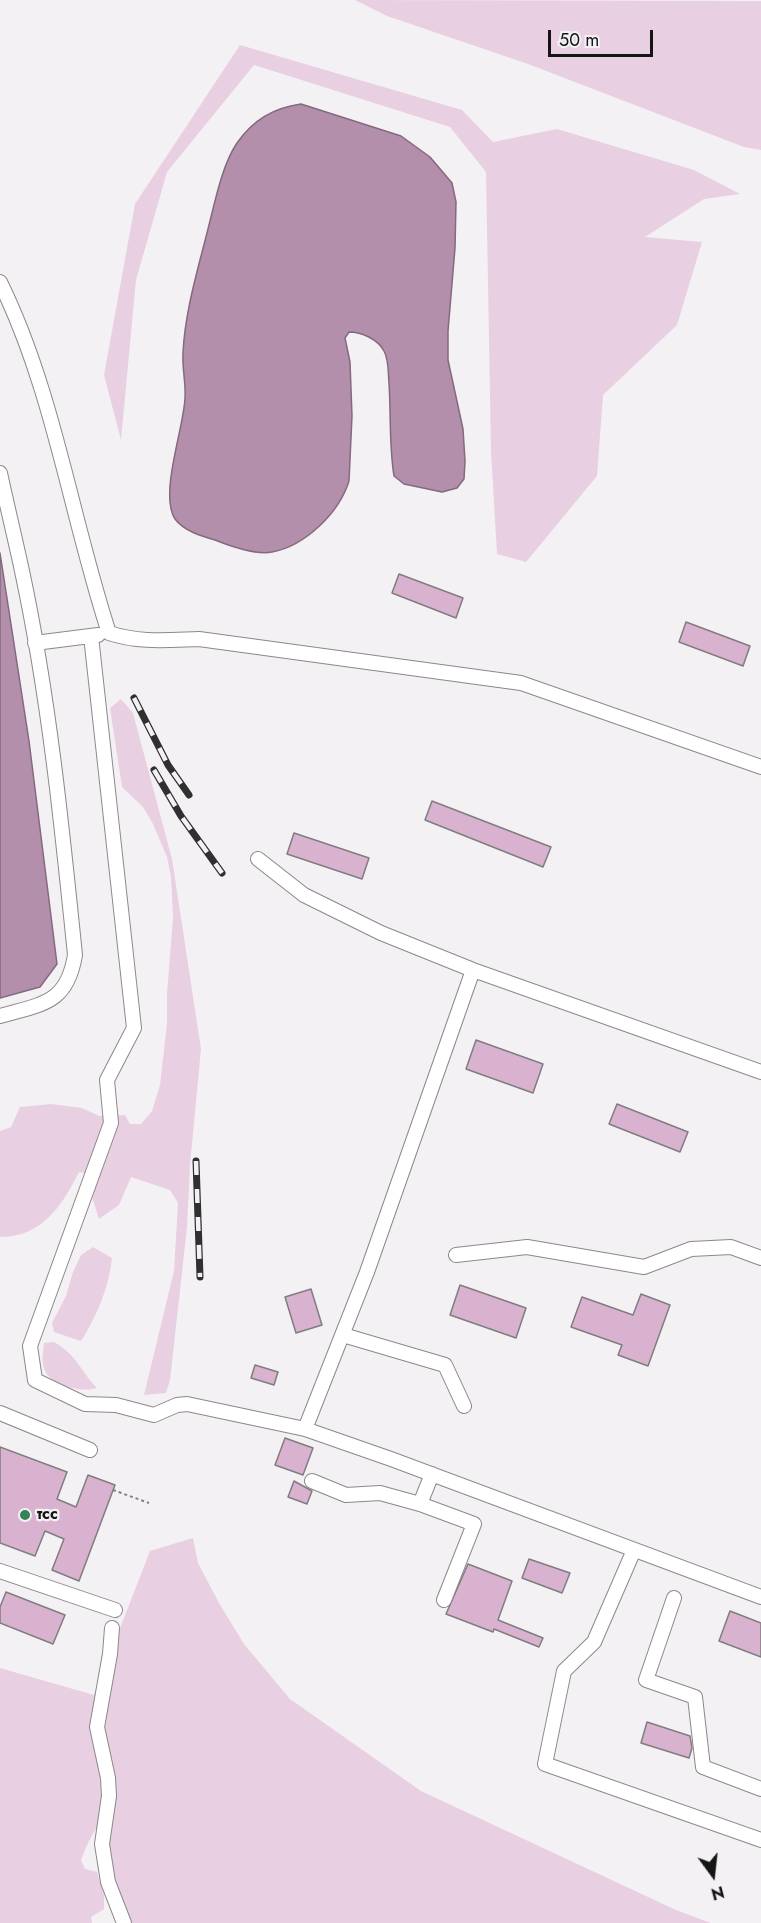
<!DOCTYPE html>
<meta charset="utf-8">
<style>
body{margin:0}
#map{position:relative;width:761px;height:1923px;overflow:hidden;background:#f4f1f4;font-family:Jost,sans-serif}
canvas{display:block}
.north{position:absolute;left:683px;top:1845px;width:60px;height:60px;-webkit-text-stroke:4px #f4f1f4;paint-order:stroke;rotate:165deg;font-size:16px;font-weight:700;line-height:24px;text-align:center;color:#161516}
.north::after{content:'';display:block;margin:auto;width:21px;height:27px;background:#161516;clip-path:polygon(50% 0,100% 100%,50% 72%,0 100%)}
.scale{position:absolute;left:548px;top:30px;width:105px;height:27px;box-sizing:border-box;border:3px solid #161516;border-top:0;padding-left:8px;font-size:18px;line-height:21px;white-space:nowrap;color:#161516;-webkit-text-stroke:4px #f4f1f4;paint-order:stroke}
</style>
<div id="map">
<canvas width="761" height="1923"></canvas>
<div class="north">N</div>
<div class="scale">50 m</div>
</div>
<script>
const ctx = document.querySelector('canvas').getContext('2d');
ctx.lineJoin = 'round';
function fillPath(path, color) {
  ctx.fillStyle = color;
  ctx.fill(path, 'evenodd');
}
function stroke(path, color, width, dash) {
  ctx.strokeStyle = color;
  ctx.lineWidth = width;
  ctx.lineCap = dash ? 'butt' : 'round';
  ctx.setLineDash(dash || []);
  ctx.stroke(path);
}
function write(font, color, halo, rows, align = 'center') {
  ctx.font = font + ' Jost,sans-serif';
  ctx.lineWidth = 4.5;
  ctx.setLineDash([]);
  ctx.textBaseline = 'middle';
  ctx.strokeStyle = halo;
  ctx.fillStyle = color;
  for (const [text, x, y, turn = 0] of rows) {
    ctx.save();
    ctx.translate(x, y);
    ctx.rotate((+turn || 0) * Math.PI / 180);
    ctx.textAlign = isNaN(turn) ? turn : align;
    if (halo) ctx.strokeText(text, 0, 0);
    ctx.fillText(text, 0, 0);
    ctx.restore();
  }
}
const green = new Path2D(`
 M 355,0 L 761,1 L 761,150 L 744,147 L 528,64 L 387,16 Z
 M 240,45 L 462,110 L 493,142 L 557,129 L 694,170 L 740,194 L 704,199 L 645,237 L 702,242 L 677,325 L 603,395 L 597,476 L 526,562 L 497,554 L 491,452 L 486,172 L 450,127 L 254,65 L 167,172 L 136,280 L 121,440 L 104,375 L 135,204 Z
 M 121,699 L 133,713 L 172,859 L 201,1049 L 190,1165 L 187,1227 L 170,1380 L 166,1393 L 144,1395 L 174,1271 L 178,1203 L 170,1190 L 131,1177 L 119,1205 L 99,1219 L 91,1194 L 89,1174 L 79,1172 C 62,1206 42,1237 0,1237 L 0,1131 L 11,1127 L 20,1107 L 51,1104 L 82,1108 L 99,1116 L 125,1115 L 130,1124 L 141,1124 L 152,1111 L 160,1085 L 167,1023 L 167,994 L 173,917 L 171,876 L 167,857 L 153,824 L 143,807 L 122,787 L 110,708 Z
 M 93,1247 L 112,1258 C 109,1287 97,1316 81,1341 L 54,1332 L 52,1323 L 66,1296 L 73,1272 L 81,1255 Z
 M 54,1342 C 78,1356 79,1369 97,1388 C 83,1393 52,1386 45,1371 C 41,1363 43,1351 44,1343 Z
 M 193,1538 L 198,1563 L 219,1603 L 244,1644 L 290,1699 L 421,1791 L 676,1910 L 711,1923 L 128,1923 L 114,1891 L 105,1843 L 96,1828 L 87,1845 L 81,1860 L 85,1869 L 97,1872 L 104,1895 L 104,1909 L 91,1917 L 92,1923 L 0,1923 L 0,1668 L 94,1695 L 150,1551 Z`);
const water = new Path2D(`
 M 301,104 L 401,136 L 430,157 L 452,183 L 456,202 L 455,248 L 448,331 L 448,360 L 463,429 L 465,461 L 464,479 L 457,488 L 442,492 L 404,484 L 394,476 C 389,445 391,414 389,383 C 388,372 389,360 384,351 C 378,339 361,332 349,332 L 345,338 L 350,362 L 352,416 L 349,481 C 339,513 305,546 272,552 C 256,555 230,546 215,540 C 201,536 184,531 175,519 C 159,494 184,428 185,398 C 186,383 182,368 183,353 C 185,311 198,269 208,229 C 215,202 222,165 237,143 C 253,120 273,108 301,104 Z
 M 0,553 L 29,741 L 57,964 L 40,987 L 0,998 Z`);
const building = new Path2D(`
 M 399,574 L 463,598 L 456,618 L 392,593 Z
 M 686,622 L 750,646 L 743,666 L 679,642 Z
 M 432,801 L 551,847 L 543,867 L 425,820 Z
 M 294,833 L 369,858 L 362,879 L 287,854 Z
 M 476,1040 L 543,1064 L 533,1093 L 466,1069 Z
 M 617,1104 L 688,1132 L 680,1152 L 609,1124 Z
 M 460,1285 L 526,1308 L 516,1338 L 450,1315 Z
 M 311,1289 L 322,1325 L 296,1333 L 285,1297 Z
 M 641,1294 L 670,1305 L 648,1366 L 618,1355 L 622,1345 L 571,1327 L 582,1297 L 633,1315 Z
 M 255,1365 L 278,1372 L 274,1385 L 251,1378 Z
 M 285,1438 L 313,1448 L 303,1475 L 275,1465 Z
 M 0,1447 L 67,1472 L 57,1499 L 76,1507 L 88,1475 L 115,1485 L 79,1581 L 52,1570 L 64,1539 L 45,1531 L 35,1556 L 0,1543 Z
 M 294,1481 L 312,1491 L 307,1504 L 288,1497 Z
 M 529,1559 L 570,1573 L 562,1593 L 522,1578 Z
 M 468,1564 L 512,1581 L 498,1620 L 543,1638 L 539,1647 L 494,1629 L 493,1632 L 446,1614 Z
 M 6,1592 L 65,1615 L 53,1644 L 0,1623 L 0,1607 Z
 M 730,1611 L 761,1623 L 761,1657 L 719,1641 Z
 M 647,1722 L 690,1736 L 692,1748 L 689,1758 L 641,1743 Z`);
const path = new Path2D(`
 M 113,1490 L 149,1503`);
const minor = new Path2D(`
 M 0,282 C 54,392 71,517 109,633 C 139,643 167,640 199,639 L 521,683 L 761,767
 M 0,473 C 7,506 15,538 22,571 C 49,697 62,827 75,955 C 67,1004 42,1004 0,1016
 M 91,636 L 134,1028 L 107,1080 L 111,1123 L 30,1346 L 35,1380 L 85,1404 L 116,1405 L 154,1415 L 177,1405 L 187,1404 L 305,1429 L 391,1459 L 761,1597
 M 35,643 L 98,635
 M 258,859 L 304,895 L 381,933 L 473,970 L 761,1072
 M 456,1255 L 527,1247 L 644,1267 L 691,1249 L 731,1247 L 761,1258
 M 343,1335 L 445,1365 L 464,1406
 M 0,1413 L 90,1450
 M 305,1429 L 367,1272 L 473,970
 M 432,1474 L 420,1504 L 474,1524 L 444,1600
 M 312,1481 L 346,1495 L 380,1493 L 420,1504
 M 634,1550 L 594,1642 L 564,1671 L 545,1764 L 761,1840
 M 0,1571 L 115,1610
 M 674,1598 L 646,1680 L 695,1697 L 703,1767 L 761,1789
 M 112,1628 L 110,1654 L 97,1727 L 108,1778 L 109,1796 L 102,1844 L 108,1882 L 124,1923`);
const rail = new Path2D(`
 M 134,698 L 168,765 L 189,795
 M 154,770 L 181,816 L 222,873
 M 196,1161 L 200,1277`);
const markers = [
 [25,1515,6,"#338353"]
];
const poiNames = [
 ["тсс",37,1515]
];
fillPath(green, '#e8d0e2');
fillPath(water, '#b38fab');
stroke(water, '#846a7e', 1.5);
fillPath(building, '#d8b2cf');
stroke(building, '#807d7f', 1.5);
stroke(minor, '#8b888a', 16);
stroke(path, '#817f81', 2, [3, 3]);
stroke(minor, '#fff', 14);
stroke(rail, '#313031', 7);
stroke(rail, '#f4f1f4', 4.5, [14]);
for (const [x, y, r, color] of markers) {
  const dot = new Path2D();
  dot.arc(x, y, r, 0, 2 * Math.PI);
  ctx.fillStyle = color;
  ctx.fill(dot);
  stroke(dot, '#f4f1f4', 2);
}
write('bold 16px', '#161516', '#f4f1f4', poiNames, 'left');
</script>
